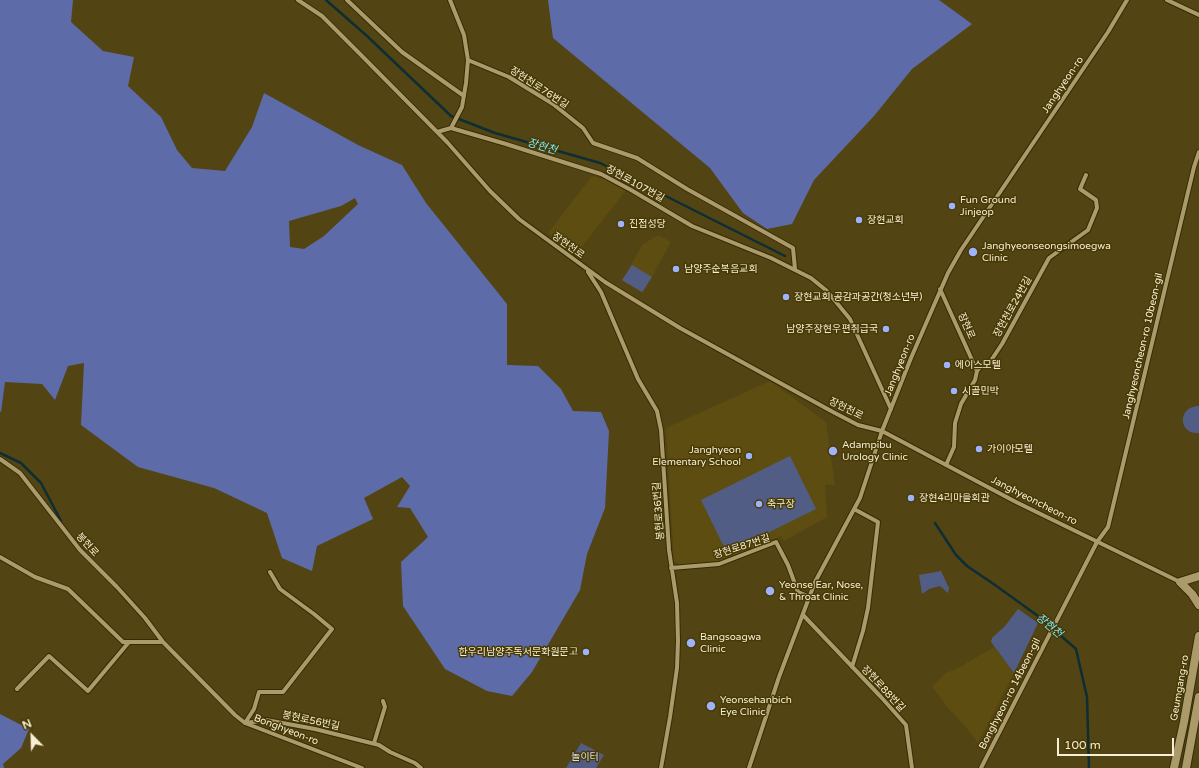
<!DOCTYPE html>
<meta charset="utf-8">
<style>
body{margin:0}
#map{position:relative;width:1199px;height:768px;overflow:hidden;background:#534413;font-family:"Varela Round",sans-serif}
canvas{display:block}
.north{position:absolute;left:12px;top:716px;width:40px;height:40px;-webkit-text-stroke:3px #483a05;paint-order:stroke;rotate:337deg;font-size:11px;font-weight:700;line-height:16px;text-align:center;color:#f6eed5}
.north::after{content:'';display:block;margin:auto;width:14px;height:18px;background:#f6eed5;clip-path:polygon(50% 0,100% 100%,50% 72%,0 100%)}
.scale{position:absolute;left:1057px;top:738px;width:117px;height:18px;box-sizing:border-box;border:2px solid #f6eed5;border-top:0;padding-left:5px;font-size:12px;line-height:14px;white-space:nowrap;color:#f6eed5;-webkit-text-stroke:3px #483a05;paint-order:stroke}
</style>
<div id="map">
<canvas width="1199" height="768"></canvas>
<div class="north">N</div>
<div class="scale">100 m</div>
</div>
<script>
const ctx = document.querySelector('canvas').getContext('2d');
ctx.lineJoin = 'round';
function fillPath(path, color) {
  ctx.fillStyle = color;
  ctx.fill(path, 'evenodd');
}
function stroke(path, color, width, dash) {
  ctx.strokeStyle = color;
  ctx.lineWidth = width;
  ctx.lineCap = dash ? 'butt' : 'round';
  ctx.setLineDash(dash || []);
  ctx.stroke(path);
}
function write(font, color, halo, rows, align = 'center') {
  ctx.font = font + ' "Varela Round","Noto Sans KR",sans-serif';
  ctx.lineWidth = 3;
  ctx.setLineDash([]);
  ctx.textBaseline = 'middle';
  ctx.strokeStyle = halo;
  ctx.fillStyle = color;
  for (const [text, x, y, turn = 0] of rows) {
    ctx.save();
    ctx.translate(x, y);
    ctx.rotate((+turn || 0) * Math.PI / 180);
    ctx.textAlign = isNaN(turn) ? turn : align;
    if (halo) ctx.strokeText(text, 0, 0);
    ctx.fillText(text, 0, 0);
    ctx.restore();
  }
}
const built = new Path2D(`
 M 592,176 L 610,181 L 626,190 L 577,253 L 548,233 Z
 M 658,235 L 671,242 L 643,293 L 622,281 L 642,245 Z
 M 770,381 L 826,422 L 835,485 L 825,485 L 827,517 L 784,541 L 781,536 L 718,562 L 682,566 L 674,561 L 666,428 Z
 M 994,647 L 1014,673 L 978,743 L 966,727 L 948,708 L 932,686 L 946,673 L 958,668 Z`);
const green = new Path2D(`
 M 632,265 L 652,277 L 642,292 L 622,280 Z
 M 1199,406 L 1199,433 C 1178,435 1177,406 1199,406 Z
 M 790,456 L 816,509 L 727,553 L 701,500 Z
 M 941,571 L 949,588 L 948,593 L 940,586 L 929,589 L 922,594 L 919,575 Z
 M 1018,609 L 1038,623 L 1014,673 L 991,642 L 992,638 L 1005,626 Z
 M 581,743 L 604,755 L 596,768 L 566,768 Z`);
const forest = new Path2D(`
 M 0,0 L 73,0 L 71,22 L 103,51 L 134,57 L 128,86 L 161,117 L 177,150 L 192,168 L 225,171 L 252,127 L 264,93 L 358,145 L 402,165 L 426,203 L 507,304 L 507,365 L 538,366 L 561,389 L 573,411 L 601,412 L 609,431 L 605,508 L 587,554 L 580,590 L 532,672 L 512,696 L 487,691 L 445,669 L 403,606 L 401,562 L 428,537 L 410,508 L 397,507 L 410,486 L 402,477 L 364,498 L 373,519 L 317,546 L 312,571 L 282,558 L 267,513 L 214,488 L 138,467 L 81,425 L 84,363 L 68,366 L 55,400 L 42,384 L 5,382 L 1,412 L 0,411 ZM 355,198 L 358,204 L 324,236 L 304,249 L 290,247 L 289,221 L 341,206 Z
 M 548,0 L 939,0 L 972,24 L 912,69 L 874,116 L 814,180 L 792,224 L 767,229 L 743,213 L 710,168 L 553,38 Z
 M 0,714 L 29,729 L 21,748 L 3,764 L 4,768 L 0,768 Z`);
const stream = new Path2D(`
 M 326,0 L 367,36 L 451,116 L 495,133 L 600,163 L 785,256
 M 0,453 L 21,463 L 41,483 L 61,521
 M 935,523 L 956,555 L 967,566 L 995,585 L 1038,616 L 1076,649 L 1087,697 L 1089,768`);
const minor = new Path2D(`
 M 298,0 L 322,16 L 362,56 L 447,142 L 490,191 L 519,219 L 605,282 L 680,328 L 833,412 L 858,425 L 882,431 L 1016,502 L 1180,582
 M 347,0 L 402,52 L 464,96
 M 450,0 L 464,35 L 468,60 L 466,83 L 462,107 L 451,128
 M 1167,0 L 1199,15
 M 468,60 L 509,77 L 553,104 L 583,128 L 593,143 L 637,158 L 687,189 L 793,248 L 795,269
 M 437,132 L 451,128 L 506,144 L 601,174 L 631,190 L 692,226 L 771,258 L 811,278 L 827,291 L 850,319 L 891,409
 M 588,272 L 601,292 L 638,379 L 657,411 L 661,430 L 669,550 L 677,603 L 678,641 L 677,668 L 670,717 L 661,768
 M 940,289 L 977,371
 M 0,459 L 20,473 L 80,550 L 117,587 L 145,618 L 163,642 L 235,715 L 245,723 L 362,768
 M 946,465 L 954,447 L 955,423 L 961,404 L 975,380 L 977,371 L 983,364 L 990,362 L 1002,344 L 1049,258 L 1088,230 L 1097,208 L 1096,200 L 1080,189 L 1086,175
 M 0,557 L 35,577 L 68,589 L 123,642 L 163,642
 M 671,568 L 719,564 L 776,542 L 788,565 L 798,592 L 810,597
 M 803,615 L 881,697 L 906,725 L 912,768
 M 852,667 L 863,631 L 868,608 L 878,522 L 854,509
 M 17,689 L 49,656 L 88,691 L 129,642
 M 245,723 L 254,709 L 259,692 L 283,692 L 332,629 L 314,614 L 280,589 L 270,572
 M 246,723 L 266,720 L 315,729 L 379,745 L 390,752 L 415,763 L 421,768
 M 374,743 L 385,707 L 383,701
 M 749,768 L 779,677 L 815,582 L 860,498 L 882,431 L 911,358 L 948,273 L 961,250 L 1108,32 L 1127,0
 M 981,768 L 1097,542 L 1108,527 L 1194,167 L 1199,152`);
const secondary = new Path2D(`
 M 1199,576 L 1180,582 L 1192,594 L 1199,605
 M 1174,768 L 1184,722 L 1199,636
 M 1186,768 L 1199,697`);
const markers = [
 [952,206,4,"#9fb3fd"],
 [859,220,4,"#9fb3fd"],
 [621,224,4,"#9fb3fd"],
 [973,252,5,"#9fb3fd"],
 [676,269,4,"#9fb3fd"],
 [786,297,4,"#9fb3fd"],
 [886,329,4,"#9fb3fd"],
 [947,365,4,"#9fb3fd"],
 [954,391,4,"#9fb3fd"],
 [979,449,4,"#9fb3fd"],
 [833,451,5,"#9fb3fd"],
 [749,456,4,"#9fb3fd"],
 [911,498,4,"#9fb3fd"],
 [759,504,4,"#9fb3fd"],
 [770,591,5,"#9fb3fd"],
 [691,643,5,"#9fb3fd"],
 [586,652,4,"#9fb3fd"],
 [711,706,5,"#9fb3fd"]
];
const streetNames = [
 ["Janghyeon-ro",1063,85,-56],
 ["장현천로76번길",539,88,33],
 ["장현로107번길",635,184,29],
 ["장현천로",568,246,36],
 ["장현천로24번길",1013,307,-61],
 ["장현로",966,326,66],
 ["Janghyeoncheon-ro 10beon-gil",1143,346,-77],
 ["Janghyeon-ro",900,365,-68],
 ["장현천로",846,409,26],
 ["Janghyeoncheon-ro",1034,501,27],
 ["봉현로36번길",659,511,-94],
 ["봉현로",87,545,48],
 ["장현로87번길",742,547,-18],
 ["Geumgang-ro",1180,688,-80],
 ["장현로88번길",883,689,47],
 ["Bonghyeon-ro 14beon-gil",1010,694,-63],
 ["봉현로56번길",311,721,12],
 ["Bonghyeon-ro",286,730,21]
];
const poiNames = [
 ["Fun Ground",960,200],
 ["Jinjeop",960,212],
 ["장현교회",867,220],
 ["진접성당",629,224],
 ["Janghyeonseongsimoegwa",982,246],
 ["Clinic",982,258],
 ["남양주순복음교회",684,269],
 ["장현교회 공감과공간(청소년부)",794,297],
 ["남양주장현우편취급국",878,329,"right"],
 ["에이스모텔",955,365],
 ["시골민박",962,391],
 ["Adampibu",842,445],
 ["Urology Clinic",842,457],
 ["가이아모텔",987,449],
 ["Janghyeon",741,450,"right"],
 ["Elementary School",741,462,"right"],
 ["장현4리마을회관",919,498],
 ["축구장",767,504],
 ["Yeonse Ear, Nose,",779,585],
 ["& Throat Clinic",779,597],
 ["Bangsoagwa",700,637],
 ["Clinic",700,649],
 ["한우리남양주독서문화원문고",578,652,"right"],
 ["Yeonsehanbich",720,700],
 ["Eye Clinic",720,712]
];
const parkNames = [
 ["놀이터",585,757]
];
const waterNames = [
 ["장현천",542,147,16],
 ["장현천",1049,626,40]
];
fillPath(built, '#5e4d10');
fillPath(green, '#525d85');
fillPath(forest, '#5d6ca9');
stroke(stream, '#0d2e34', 2.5);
stroke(minor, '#362b05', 6);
stroke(secondary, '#362b05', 10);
stroke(minor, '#ab9b6a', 4);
stroke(secondary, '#ab9b6a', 8);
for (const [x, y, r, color] of markers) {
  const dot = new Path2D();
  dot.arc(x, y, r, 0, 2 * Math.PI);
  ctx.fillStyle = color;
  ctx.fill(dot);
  stroke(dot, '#483a05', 1.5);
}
write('10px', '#f6eed5', '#483a05', streetNames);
write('10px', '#f6eed5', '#483a05', poiNames, 'left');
write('10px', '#d9dff1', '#483a05', parkNames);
write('italic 11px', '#7ce5fa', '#483a05', waterNames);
</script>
